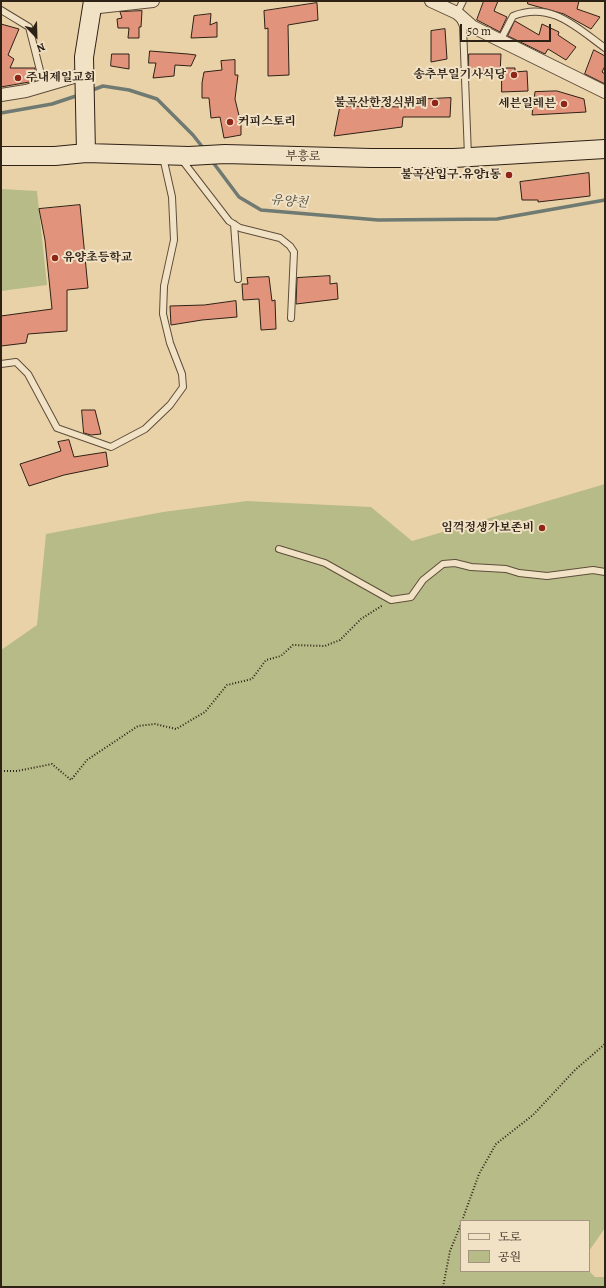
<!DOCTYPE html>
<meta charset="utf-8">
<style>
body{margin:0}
#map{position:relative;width:606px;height:1288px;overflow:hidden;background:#ead2a8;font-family:Alegreya,"Noto Serif KR",serif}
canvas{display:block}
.frame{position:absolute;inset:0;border:2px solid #2e2116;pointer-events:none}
.legend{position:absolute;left:460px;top:1220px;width:130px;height:52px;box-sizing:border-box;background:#f1e2c6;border:1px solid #a39580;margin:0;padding:5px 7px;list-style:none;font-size:12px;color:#2e2116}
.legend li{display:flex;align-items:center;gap:8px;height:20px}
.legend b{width:20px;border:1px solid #a39580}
.north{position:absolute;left:16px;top:16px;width:40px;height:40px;-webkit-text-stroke:3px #f1e2c6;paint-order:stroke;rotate:157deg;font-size:11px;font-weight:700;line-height:16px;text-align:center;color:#2e2116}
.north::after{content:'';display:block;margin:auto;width:14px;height:18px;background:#2e2116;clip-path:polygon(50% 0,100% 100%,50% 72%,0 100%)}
.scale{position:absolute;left:460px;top:24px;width:91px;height:18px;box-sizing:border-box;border:2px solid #2e2116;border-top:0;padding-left:5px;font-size:12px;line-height:14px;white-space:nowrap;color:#2e2116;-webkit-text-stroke:3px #f1e2c6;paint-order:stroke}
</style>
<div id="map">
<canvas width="606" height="1288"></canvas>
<div class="frame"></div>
<ul class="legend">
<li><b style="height:5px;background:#f1e2c6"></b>도로</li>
<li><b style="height:11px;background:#b7bb87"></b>공원</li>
</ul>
<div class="north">N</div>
<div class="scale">50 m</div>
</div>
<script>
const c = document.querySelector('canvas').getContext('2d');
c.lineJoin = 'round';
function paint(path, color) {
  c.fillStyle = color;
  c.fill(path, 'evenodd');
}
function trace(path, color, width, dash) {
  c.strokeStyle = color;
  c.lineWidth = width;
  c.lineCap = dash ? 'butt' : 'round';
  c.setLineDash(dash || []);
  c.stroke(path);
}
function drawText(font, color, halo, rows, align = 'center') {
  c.font = font + ' Alegreya,"Noto Serif KR",serif';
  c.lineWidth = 4;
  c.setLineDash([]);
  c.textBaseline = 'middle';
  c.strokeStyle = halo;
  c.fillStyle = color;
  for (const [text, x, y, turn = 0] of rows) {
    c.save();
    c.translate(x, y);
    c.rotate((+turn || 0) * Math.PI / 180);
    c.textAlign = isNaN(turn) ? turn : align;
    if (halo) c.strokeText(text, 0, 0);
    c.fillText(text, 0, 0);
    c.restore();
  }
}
const green = new Path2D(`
 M1,189l36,2 10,94 -46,6z
 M605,484v744l-16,23v-30h-128v50h128l6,6h10v10h-604v-637l36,-25 9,-91 117,-22 84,-11 124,6 41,34z`);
const stream = new Path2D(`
 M90,91l13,-5 26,4 28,9 36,36 11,14
 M1,113l51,-9 27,-9
 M212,161l27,36 22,13 117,10 119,-1 108,-19`);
const building = new Path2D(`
 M484,1h14l-4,10 13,6 -7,15 -23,-12z
 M528,1h51l-2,8 23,8 -9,12 -27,-15 -36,-10z
 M317,3l1,17 -30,5 1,50 -21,1v-48l-3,1 -1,-18z
 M142,11l-1,16h-2v11h-11l1,-10h-11l-1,-9 5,-1 -2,-6z
 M211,14l-1,11 7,-3v15l-26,1 3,-22z
 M515,21l24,14 3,-11 17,8 -1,3 18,12 -10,13 -18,-11 -3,5 -37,-18z
 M1,24l18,5 -11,26 6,4 -4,9h25v13l-34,6z
 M445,29l2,30 -16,3v-31z
 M594,50l11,6v10l-3,6 3,2v10l-20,-10z
 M150,51l38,3 8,1 -5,11 -16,-1 -1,11 -21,2 3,-15h-7z
 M112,54h17v15l-18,-3z
 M469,54h32l-1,20 -31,-1z
 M235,60v15h3l-3,24 6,25v11l-17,3 -4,-21 -9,1 -2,-20h-7v-15l2,-11 18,-2 -1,-9z
 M502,68h13v4l12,-1 1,20 -26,1z
 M557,91l27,8 2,13 -54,3 3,-23z
 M451,98l-1,19h-47l-1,10 -68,9 6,-30 68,1 1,-7z
 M589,173l1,23 -52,6v-2h-16l-2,-18z
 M80,205l8,83 -21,2v41l-39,3 -2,9 -25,3v-30l51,-7 -7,-69 -6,-31z
 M330,276v8l7,-1 1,16 -42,5 1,-26z
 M269,277l3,24 3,-1 1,29 -15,1 -2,-31 -16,1 -1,-16h6l-1,-6z
 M236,301l1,16 -35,3 -31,5 -1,-19 34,-1z
 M82,410h13l6,24 -10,1 -7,-2z
 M69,440l5,17 32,-5 2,14 -44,9 -35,11 -9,-22 41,-13 -3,-9z`);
const path = new Path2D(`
 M1,771h16l35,-7 19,16 16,-20 51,-34 17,-2 21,5 29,-17 22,-27 25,-6 14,-19 15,-4 12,-11 32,1 15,-6 21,-21 22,-14
 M462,1221l17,-47 17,-30 37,-29 42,-45 30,-26
 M443,1287l7,-36 11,-27`);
const lane = new Path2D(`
 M463,1l-6,12 6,13 5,130
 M1,10l28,17 15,59
 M501,39l12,-23c38,-15 63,11 92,32
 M182,160l47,61 11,7 40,10 10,8 4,6 -3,66
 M234,224l4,55
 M1,364l15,-2 12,12 29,54 54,19 34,-18 25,-24 13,-18 -1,-13 -12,-31 -7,-29 1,-28 10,-46 -2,-43 -9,-40
 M279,549l46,14 66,37 20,-3 12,-17 20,-16 12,-1 16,4 35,2 13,4 28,3 46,-6 12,2`);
const street = new Path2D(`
 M431,1l26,12 16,14 132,65
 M90,8l63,-7
 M1,95l25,-4 58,-17`);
const secondary = new Path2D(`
 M86,153l-2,-96 9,-56
 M1,156h54l31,-3 103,3 36,-2 146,4h83l151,-9`);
const markers = [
 [514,75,4,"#8f2418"],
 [18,78,4,"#8f2418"],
 [435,103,4,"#8f2418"],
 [564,104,4,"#8f2418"],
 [230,122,4,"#8f2418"],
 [509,175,4,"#8f2418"],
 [55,258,4,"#8f2418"],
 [542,528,4,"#8f2418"]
];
const poiNames = [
 ["송추부일기사식당",506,75],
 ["주내제일교회",26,78,"left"],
 ["불곡산한정식뷔페",427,103],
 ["세븐일레븐",556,104],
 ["커피스토리",238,122,"left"],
 ["불곡산입구.유양1동",501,175],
 ["유양초등학교",63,258,"left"],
 ["임꺽정생가보존비",534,528]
];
const streetNames = [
 ["부흥로",303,157,1]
];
const waterNames = [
 ["유양천",289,202,5]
];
paint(green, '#b7bb87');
trace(stream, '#6f7a72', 3.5);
paint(building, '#e1937b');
trace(building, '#2e2116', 1);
trace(lane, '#5d4d3a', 8);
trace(street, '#5d4d3a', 14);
trace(secondary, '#2e2116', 20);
trace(path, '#2e2116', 2, [1, 2]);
trace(lane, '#f1e2c6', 6);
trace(street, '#f1e2c6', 12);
trace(secondary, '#f1e2c6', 18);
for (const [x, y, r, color] of markers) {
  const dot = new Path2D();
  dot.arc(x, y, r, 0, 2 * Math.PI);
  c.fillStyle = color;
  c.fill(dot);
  trace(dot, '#f1e2c6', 1.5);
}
drawText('bold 12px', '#2e2116', '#f1e2c6', poiNames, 'right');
drawText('12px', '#2e2116', '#f1e2c6', streetNames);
drawText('italic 13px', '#4e4e44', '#f1e2c6', waterNames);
</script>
